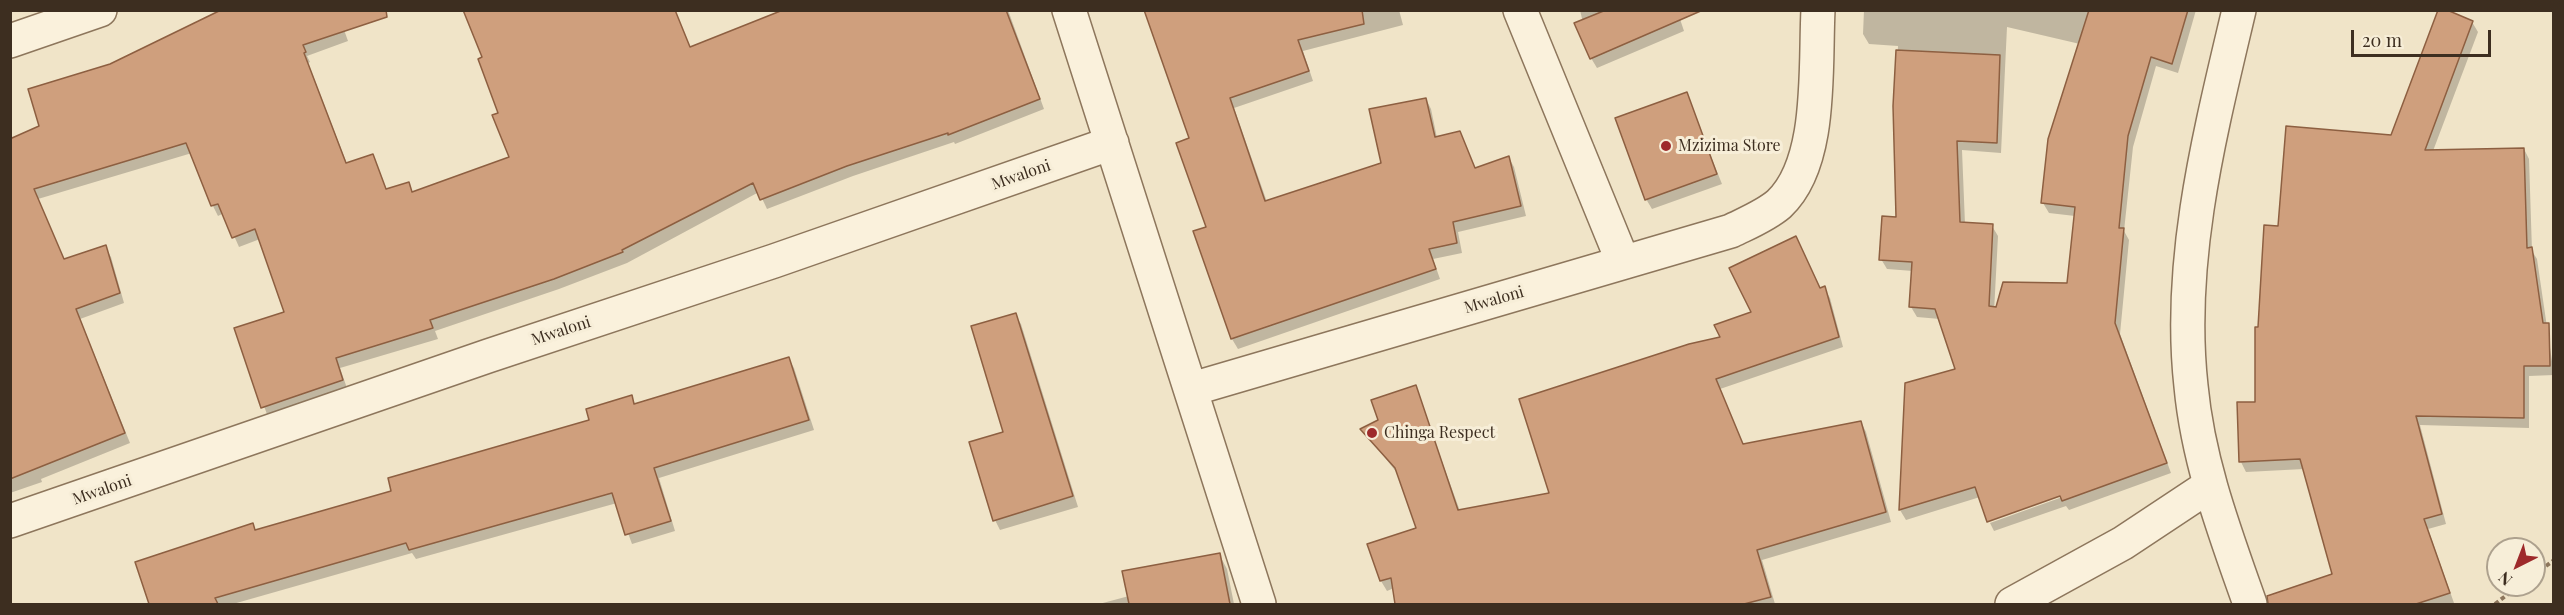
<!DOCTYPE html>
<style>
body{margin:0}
#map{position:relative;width:2564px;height:615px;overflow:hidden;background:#f0e4c8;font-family:"Playfair Display",serif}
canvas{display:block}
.frame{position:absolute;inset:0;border:12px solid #3d2e20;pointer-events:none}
.north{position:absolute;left:2486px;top:537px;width:60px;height:60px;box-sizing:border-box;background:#f7eed8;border:2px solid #ada18e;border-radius:50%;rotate:222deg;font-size:16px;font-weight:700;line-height:24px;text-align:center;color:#3d2e20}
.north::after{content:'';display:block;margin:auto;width:21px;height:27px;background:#9e2a2b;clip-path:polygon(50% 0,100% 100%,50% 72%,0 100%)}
.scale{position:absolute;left:2351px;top:30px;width:140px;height:27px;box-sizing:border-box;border:3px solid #3d2e20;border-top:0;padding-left:8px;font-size:18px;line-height:21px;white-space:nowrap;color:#3d2e20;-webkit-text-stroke:4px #f7eed8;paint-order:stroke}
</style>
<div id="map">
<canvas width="2564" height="615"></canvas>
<div class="frame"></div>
<div class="north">N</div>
<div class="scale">20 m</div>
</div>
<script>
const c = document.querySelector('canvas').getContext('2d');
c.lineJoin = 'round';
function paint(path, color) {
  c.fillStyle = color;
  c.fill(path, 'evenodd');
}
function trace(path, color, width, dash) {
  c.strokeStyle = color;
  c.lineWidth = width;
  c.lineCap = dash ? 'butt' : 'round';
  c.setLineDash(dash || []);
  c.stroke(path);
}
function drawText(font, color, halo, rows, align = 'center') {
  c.font = font + ' "Playfair Display",serif';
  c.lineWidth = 6;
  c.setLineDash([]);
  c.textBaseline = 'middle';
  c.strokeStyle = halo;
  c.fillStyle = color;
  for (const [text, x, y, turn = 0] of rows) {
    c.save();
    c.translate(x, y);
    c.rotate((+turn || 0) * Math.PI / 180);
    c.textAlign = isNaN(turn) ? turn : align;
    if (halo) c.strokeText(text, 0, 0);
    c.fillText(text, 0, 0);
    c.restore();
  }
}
const shadow = new Path2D(`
 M337,10l11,31 -41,15 3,6 -2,1 39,101 25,-9 15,35 21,-6 5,9 98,-35 164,-148 16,39 96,-39h221l36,99 -89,35 -1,-2 -101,34 -86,33 -8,-17 -132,71 -68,26 -124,42 3,8 -98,29 8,23 -80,26 -32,-88 50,-16 -26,-74 -21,8 -15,-34 -6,3 -5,-10 -21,-53 -154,46 27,62 40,-14 6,10 13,46 -44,16 50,124 -89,36 1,3 -32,11v-353z
 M1146,10h253l4,15 -100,26 10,30 -79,27 33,94 116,-38 43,-65 5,10 6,29 22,-5 17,36 33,-11 5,9 12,49 -68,16 4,21 -29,6 7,20 -202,70 -6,-10 -41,-200z
 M1580,10h97l7,21 -87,37 -6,-10z
 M1864,10h332l-18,63 -22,-7 -23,81 -9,84 5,9 -9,94 51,139 -102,37 -3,-4 -72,25 -4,-8 78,-28 -88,2 -74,23 -6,-10 7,-126 50,-14 -17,-51 -23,-2 -6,-10 2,-36 -26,-2 -6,-10 16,-40 -2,-113 3,-60 -29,-2 -6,-10zM2007,27l73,17 -37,159 6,10 26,3 -7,68 -74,28 4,-76 -6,-10 -27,-2 -3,-74 39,3z
 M2472,22l6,10 -45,119 91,-2 5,10 3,92 5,8 17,116 -25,1v52l-109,-3 26,99 -18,5 26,74 -132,1 -8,-22 20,-7 -30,-106 -58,3 -5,-10 15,-59 4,-74 19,-101 113,-91z
 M1686,94l36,90 -70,25 -6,-10z
 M1796,238l25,51 3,-1 6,10 13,49 -123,42 24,57 117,-24 5,10 25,90 -129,38 13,44h-379l-2,-16 -7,3 -6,-10 -12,-36 48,-16 -19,-55 -36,-45 18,-9 35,-33 45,124 91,-16 202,-182z
 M1015,315l6,9 57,183 -78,23 -5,-10z
 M789,359l5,9 20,62 -155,48 16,53 -43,13 -15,-41 -201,56 -4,-6 -179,51h-83l-14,-41 116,-38 4,7 137,-40 198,-70 40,-25 5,8z
 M1219,554l8,15 7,35h-135l30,-8z`);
const building = new Path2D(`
 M221,10h165l1,7 -84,28 3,7 -2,1 42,110 27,-9 13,35 23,-7 3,10 97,-35 -17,-42 6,-2 -20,-54 4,-2 -19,-47h212l15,37 93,-37h223l34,89 -92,36v-2l-101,33 -87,34 -7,-17 -131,67 1,2 -69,27 -124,41 3,8 -97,30 7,22 -82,28 -27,-80 50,-16 -29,-83 -23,9 -14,-34 -7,2 -25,-63 -152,46 30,70 42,-14 14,48 -44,16 49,124 -115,46v-344l2,3 27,-12 -11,-37 82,-25z
 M1144,10h218l2,14 -66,16 11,31 -79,27 35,103 116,-38 -12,-54 57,-11 9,39 25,-6 15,37 34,-12 12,50 -68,16 4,21 -28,6 7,20 -205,70 -38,-108 13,-4 -30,-84 13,-5z
 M1606,10h97l-113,49 -16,-36z
 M2089,10h99l-16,54 -21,-7 -23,79 -9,92h5l-9,95 52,140 -105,38 -2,-5 -73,26 -12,-35 -76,23 6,-127 50,-14 -20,-60 -26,-2 3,-45 -33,-2 3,-44 14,1 -3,-111 3,-56 104,5 -3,88 -40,-2 3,81 33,2 -4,82 7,1 7,-25 64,1 8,-76 -34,-4 7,-64z
 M2438,10h9l26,11 -48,129 99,-2 3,100 5,-1 11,76h6l1,43h-26v52l-108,-2 26,98 -18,5 26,74 -34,11h-148l-1,-8 65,-22 -32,-115 -61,3 -2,-60h18v-75h3l6,-102 14,1 8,-100 105,9z
 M1687,92l30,82 -72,26 -30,-82z
 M1796,236l24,52 5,-2 14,51 -123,42 27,65 118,-23 25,91 -129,38 14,47 -27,7h-349l-4,-26 -11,3 -13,-37 49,-16 -21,-60 -35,-39 18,-9 -7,-20 45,-15 42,125 91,-17 -30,-94 170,-55 31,-7 -6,-12 37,-13 -22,-44z
 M1016,313l57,183 -80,25 -24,-79 34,-10 -32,-106z
 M789,357l20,63 -155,48 17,53 -46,14 -13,-42 -203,57 -3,-7 -191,55 3,6h-69l-14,-42 118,-39 2,7 136,-39 -3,-13 201,-58 -3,-11 46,-14 2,9z
 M1220,553l10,51h-101l-7,-33z`);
const path = new Path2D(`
 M2534,575l20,-15
 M2495,604l25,-19`);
const minor = new Path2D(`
 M1069,10l190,594
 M1520,10l103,252
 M2239,10c-29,123 -62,250 -48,376 7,76 34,147 59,218
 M10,41l90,-31
 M1192,389l539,-158c16,-8 34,-15 48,-27 44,-41 36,-137 39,-194
 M10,521l478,-165 286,-95 338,-118
 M2012,604l111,-61 86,-57`);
const markers = [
 [1666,146,6,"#9e2a2b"],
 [1372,433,6,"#9e2a2b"]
];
const poiNames = [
 ["Mzizima Store",1678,146],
 ["Chinga Respect",1384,433]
];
const streetNames = [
 ["Mwaloni",1021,175,-19],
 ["Mwaloni",1494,300,-16],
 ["Mwaloni",561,331,-18],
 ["Mwaloni",102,490,-19]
];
paint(shadow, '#0003');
paint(building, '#cf9f7d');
trace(building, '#8d5f41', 1.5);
trace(minor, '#8d765c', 36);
trace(path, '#8d765c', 4, [4.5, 3]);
trace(minor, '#faf1dc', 33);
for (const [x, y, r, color] of markers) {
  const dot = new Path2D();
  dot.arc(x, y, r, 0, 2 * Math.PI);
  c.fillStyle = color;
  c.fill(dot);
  trace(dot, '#f7eed8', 2);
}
drawText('16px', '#3d2e20', '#f7eed8', poiNames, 'left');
drawText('16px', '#3d2e20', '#f7eed8', streetNames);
</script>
